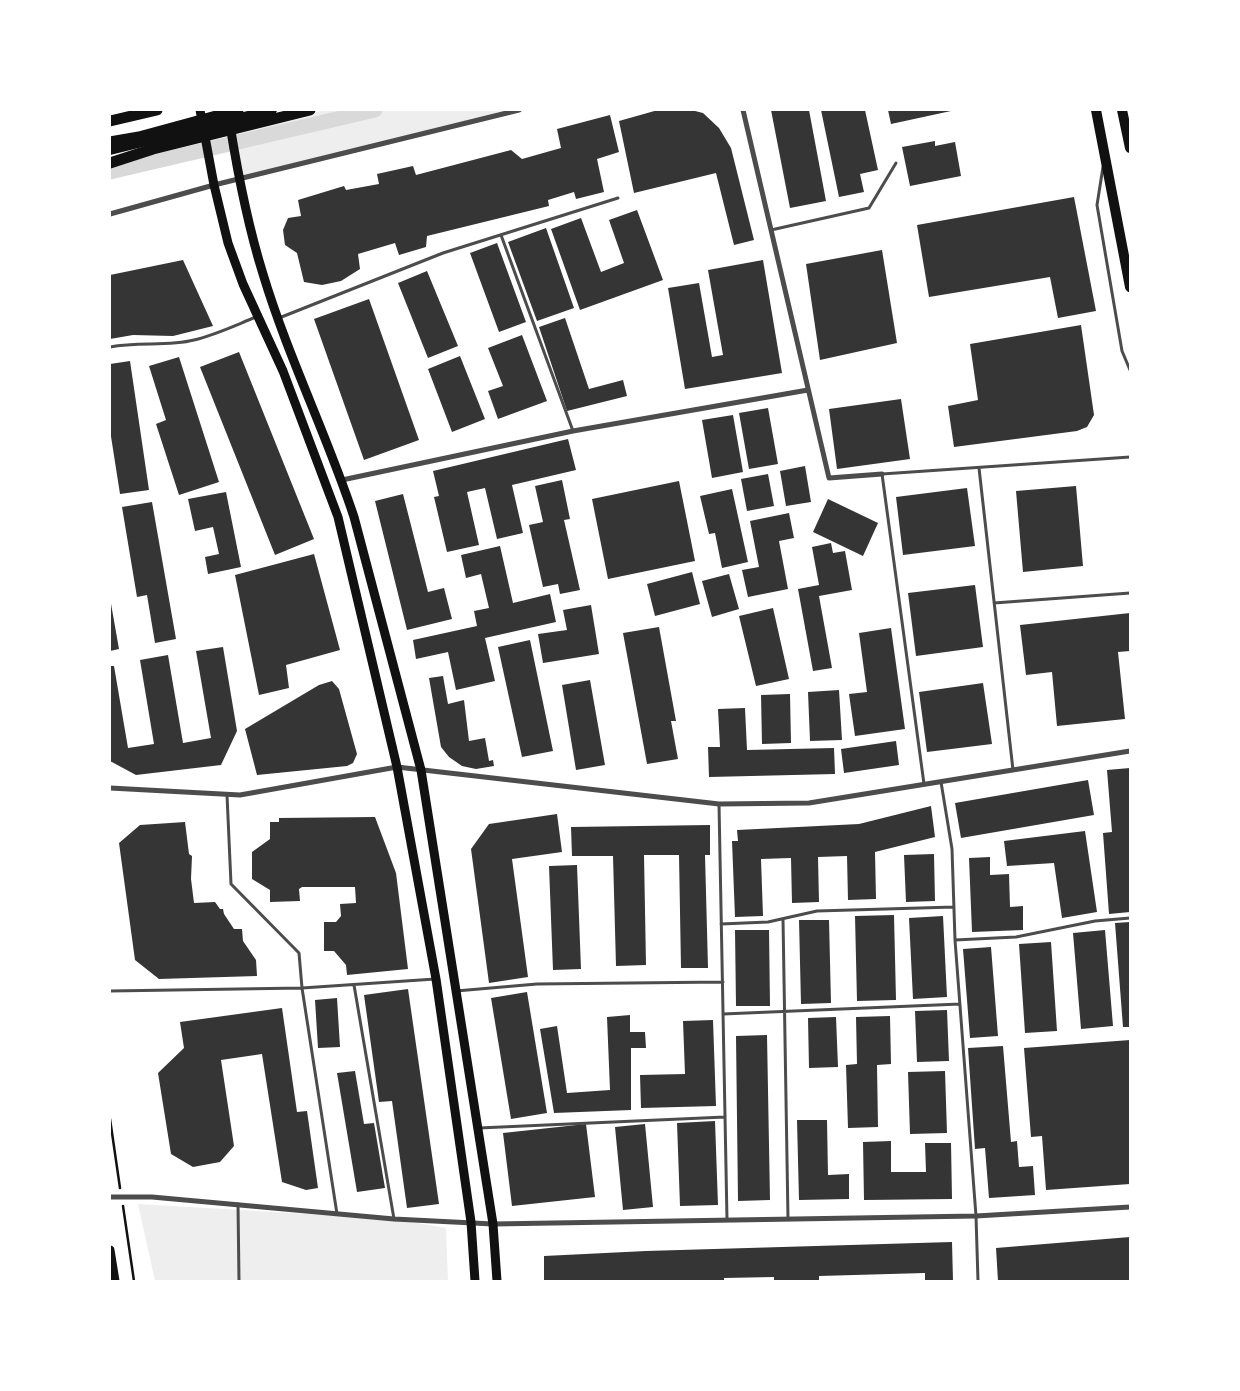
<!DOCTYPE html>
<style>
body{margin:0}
#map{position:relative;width:1240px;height:1391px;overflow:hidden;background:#fff;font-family:"Archivo Narrow",sans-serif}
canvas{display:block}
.frame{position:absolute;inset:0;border:111px solid #fff;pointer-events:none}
</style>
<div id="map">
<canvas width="1240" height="1391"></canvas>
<div class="frame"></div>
</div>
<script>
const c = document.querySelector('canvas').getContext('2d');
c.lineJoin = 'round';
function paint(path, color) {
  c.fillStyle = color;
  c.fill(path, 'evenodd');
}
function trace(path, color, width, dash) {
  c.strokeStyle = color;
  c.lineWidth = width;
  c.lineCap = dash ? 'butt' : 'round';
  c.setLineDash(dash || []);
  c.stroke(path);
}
const green = new Path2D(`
 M326,110h197l-283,69 -6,-50z
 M138,1204l256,15 52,9 2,53h-293z`);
const canal = new Path2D(`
 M110,172l265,-62`);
const building = new Path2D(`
 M658,110h33l12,3 16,15 12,20 23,92 -20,5 -18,-72 -82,20 -15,-72z
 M771,110h38l17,91 -36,7z
 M821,110h44l13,60 -18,4 4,18 -25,5z
 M888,110h63v1l-60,13z
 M610,115l9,37 -22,7 7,33 -28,7 -2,-7 -26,8 1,6 -122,30 -1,11 -27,8 -4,-12 -37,11 2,15 -19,12 -19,4 -18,-3 -7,-29 -12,-8 -2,-15 5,-12 13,-2 -3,-16 46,-14 2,4 33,-6 -2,-10 36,-8 3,9 95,-25 11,9 39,-11 -4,-19z
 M935,141v5l20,-4 6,34 -51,10 -8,-39z
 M1074,197l22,114 -38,7 -8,-41 -121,20 -12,-72z
 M637,210l26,70 -83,30 -29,-81 30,-11 20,54 23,-9 -15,-43z
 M546,228l28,80 -37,13 -29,-79z
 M497,243l29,79 -27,10 -29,-79z
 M882,250l15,93 -77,17 -14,-96z
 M183,260l30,66 -40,10 -40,-1 -23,4v-64z
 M763,260l19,113 -97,16 -17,-101 31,-5 13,74 11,-2 -15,-85z
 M427,271l31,75 -30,12 -30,-75z
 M369,299l50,141 -55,20 -50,-141z
 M565,318l24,71 34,-9 4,16 -60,15 -28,-84z
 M1081,325l13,90 -7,12 -10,4 -123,16 -6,-41 30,-6 -8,-56z
 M522,335l25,66 -49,18 -10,-28 15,-5 -15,-38z
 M239,352l75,187 -39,16 -75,-188z
 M460,356l25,63 -33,13 -24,-63z
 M179,357l40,125 -40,13 -23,-71 10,-4 -17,-54z
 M130,361l19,129 -29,4 -10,-64v-66z
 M901,399l9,60 -73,10 -8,-60z
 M768,408l10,56 -29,5 -10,-56z
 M733,415l10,57 -31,6 -10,-58z
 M568,439l8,31 -64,15 11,48 -26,6 -12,-51 -18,4 12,53 -32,7 -13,-55 5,-1 -6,-25z
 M805,466l6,36 -25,4 -6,-35z
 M768,474l6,32 -27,5 -6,-32z
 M562,480l8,39 -6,1 16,70 -20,4 -2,-10 -15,3 -14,-62 14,-3 -8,-36z
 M679,481l16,80 -87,18 -16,-80z
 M1076,486l7,80 -60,6 -7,-81z
 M967,488l8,58 -72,9 -7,-58z
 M732,489l16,73 -26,6 -7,-35 -6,1 -9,-38z
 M226,492l15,75 -33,7 -3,-17 14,-3 -6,-27 -18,4 -7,-32z
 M403,494l25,98 16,-4 8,31 -45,11 -32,-129z
 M828,499l50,24 -15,33 -50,-24z
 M152,502l24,137 -21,4 -8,-48 -10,2 -15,-90z
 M789,513l5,25 -15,3 9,48 -40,8 -6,-27 17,-3 -9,-46z
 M831,543l2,10 12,-2 7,39 -33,6 13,72 -19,3 -15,-82 21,-4 -7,-38z
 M500,546l13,57 37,-9 6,28 -71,16 10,43 -39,9 -8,-38 -32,7 -3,-19 64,-14 -3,-15 15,-3 -8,-34 -15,4 -5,-23z
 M314,554l26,96 -54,15 3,23 -30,7 -24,-120z
 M692,572l8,32 -45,12 -8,-32z
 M729,574l10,35 -27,8 -10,-36z
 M975,585l8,62 -67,9 -8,-63z
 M110,598l9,51 -9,2z
 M591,605l8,49 -56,9 -5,-29 29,-4 -4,-20z
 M773,608l16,71 -33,7 -17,-70z
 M1130,613v38l-12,1 7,67 -68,7 -5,-54 -26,3 -6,-50z
 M659,627l17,94h-5l7,38 -31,5 -24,-131z
 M891,628l14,101 -50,7 -6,-42 18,-2 -8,-59z
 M530,640l23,111 -31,6 -24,-110z
 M223,647l14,84 -16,34 -85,10 -26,-14v-95h4l14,82 26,-4 -14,-84 28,-5 15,88 28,-5 -15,-87z
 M443,676l5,28 16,-4 5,41 16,-3 4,23 4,-1 1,6 -18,3 -14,-3 -13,-9 -8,-10 -12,-69z
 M590,680l15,85 -29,5 -14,-85z
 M332,681l7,8 18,65 -4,9 -6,3 -90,9 -12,-46 74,-44z
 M983,683l9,61 -65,8 -8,-60z
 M839,690l3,50 -32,1 -2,-49z
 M790,694l1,49 -29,1 -1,-49z
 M745,708l2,42 87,-2 1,26 -126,3 -1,-30h12l-2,-38z
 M896,741l3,24 -55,8 -3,-24z
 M1130,768v144l-21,2 -6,-81 9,-1 -5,-62z
 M1088,780l6,35 -133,23 -6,-35z
 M931,806l4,31 -60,15 1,47 -28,1 -1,-44 -29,1 1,45 -27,1 -1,-45 -30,1 2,57 -28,1 -3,-76h6l-1,-11 122,-6z
 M557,814l5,38 -50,7 16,118 -39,6 -18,-134 18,-25z
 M375,817l21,56 12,96 -61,6 -1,-10 -12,-14h-10v-29h12l5,-6 -1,-12 16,-1 -1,-16h-53l-3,2 1,12 -30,1v-12l-18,-11v-27l18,-13v-17h9v-4z
 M185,822l4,32 3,2 -1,23 3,24 21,-1 5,7h3l1,5 10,15h8l1,12 13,19 1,16 -98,3 -24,-19 -16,-117 21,-18z
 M710,825v30h-5l3,113h-27l-2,-113h-35l2,110 -30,1 -3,-110h-41l-1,-29z
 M1085,831l12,81 -35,6 -8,-55 -47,3 -3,-25z
 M934,854l1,47 -29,1 -2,-47z
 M990,857v18l19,-1 1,33 13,-1v24l-51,2 -3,-74z
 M577,865l4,104 -28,1 -4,-104z
 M894,915l2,85 -39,1 -2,-85z
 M943,916l4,81 -34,2 -4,-81z
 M799,920h30l2,83 -30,1z
 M1130,922v105h-7l-8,-104z
 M735,930h34l1,76h-34z
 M1105,930l8,96 -32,3 -8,-96z
 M1051,942l6,89 -32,2 -6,-89z
 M991,947l7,89 -28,2 -7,-89z
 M408,989l31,215 -32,4 -15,-107 -13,1 -15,-107z
 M527,992l20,121 -36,6 -20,-121z
 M337,998l3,49 -22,1 -3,-48z
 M282,1008l15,104 10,-1 11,77 -12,2 -24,-8 -20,-128 -41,6 13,86 -14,16 -27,5 -22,-13 -13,-81 26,-25 -4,-26z
 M947,1010l2,51 -32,1 -2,-51z
 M630,1015v17h15l1,16h-15v62l-77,3 -14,-84 17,-3 10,67 43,-3 -3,-73z
 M890,1016l1,48 -14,1 1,62 -30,1 -2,-63 11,-1 -1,-47z
 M836,1017l2,50 -29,1 -1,-50z
 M713,1020l3,86 -75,2 -1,-33 45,-1 -2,-53z
 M767,1035l3,165 -32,1 -2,-165z
 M1130,1040v144l-84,6 -4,-54 -11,1 -7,-89z
 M1003,1046l8,96 6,-1 2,26 14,-1 2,29 -46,3 -4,-50 -10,1 -7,-101z
 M355,1071l9,53 10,-1 11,65 -28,4 -20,-119z
 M945,1071l2,62 -37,1 -2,-62z
 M797,1120h30l1,55 21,-1v25l-50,1z
 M715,1121l3,84 -38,1 -3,-83z
 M586,1124l9,73 -83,9 -9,-73z
 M645,1124l8,83 -30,3 -8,-83z
 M891,1141v31h35l-1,-29h26l1,56 -88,1 -1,-58z
 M1130,1237v44h-132l-2,-33z
 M952,1242l1,39h-28v-8l-106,3v5h-45v-4l-50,1v3h-45v-1l-135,1v-25l102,-5z`);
const path = new Path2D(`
 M110,1119l10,69
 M123,1206l11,75`);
const service = new Path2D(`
 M1103,167l-6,38 25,146 8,19
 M771,230l98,-22 27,-45
 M501,235l72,196
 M279,318l164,-65 175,-55
 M110,347c28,-6 57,0 84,-7 21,-5 42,-15 62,-23
 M979,468l34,302
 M994,603l136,-10
 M941,782l11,67 3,91 21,276 2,65
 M924,784l-42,-310 248,-17
 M227,795l4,89 68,69 3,35 35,226
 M719,804l8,416
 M783,919l5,300
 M721,924l47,-2 49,-11 137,-4
 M955,940l61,-3 79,-16 35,-3
 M354,985l40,234
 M110,991l192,-3 133,-9
 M456,991l81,-7 186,-2
 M723,1014l237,-10
 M479,1128l246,-11
 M238,1204l1,77`);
const minor = new Path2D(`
 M743,110l86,368 53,-4
 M110,214l104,-29 305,-75
 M342,480l231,-49 235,-41
 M110,788l130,7 157,-28 322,37 90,-1 321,-52
 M110,1197h42l242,22 99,5 483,-8 154,-9`);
const secondary = new Path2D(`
 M200,110l14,75 14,58 15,41 40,87 55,146 59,250 39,212 35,243 4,59
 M230,125c8,50 18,101 33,149 25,83 64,161 91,243l67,253 72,454 4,57
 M110,1250l5,31`);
const primary = new Path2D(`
 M1096,110l34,177
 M1122,110l8,38
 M110,150l162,-40`);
const trunk = new Path2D(`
 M110,121l47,-11
 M110,142l29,-5 99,-27
 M110,163l43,-14 157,-39`);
paint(green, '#eee');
trace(canal, '#d9d9d9', 15);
paint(building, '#353535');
trace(path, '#111', 2.5);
trace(service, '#4c4c4c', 3);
trace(minor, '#4c4c4c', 5);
trace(secondary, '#111', 9);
trace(primary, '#111', 10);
trace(trunk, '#111', 11);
</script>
